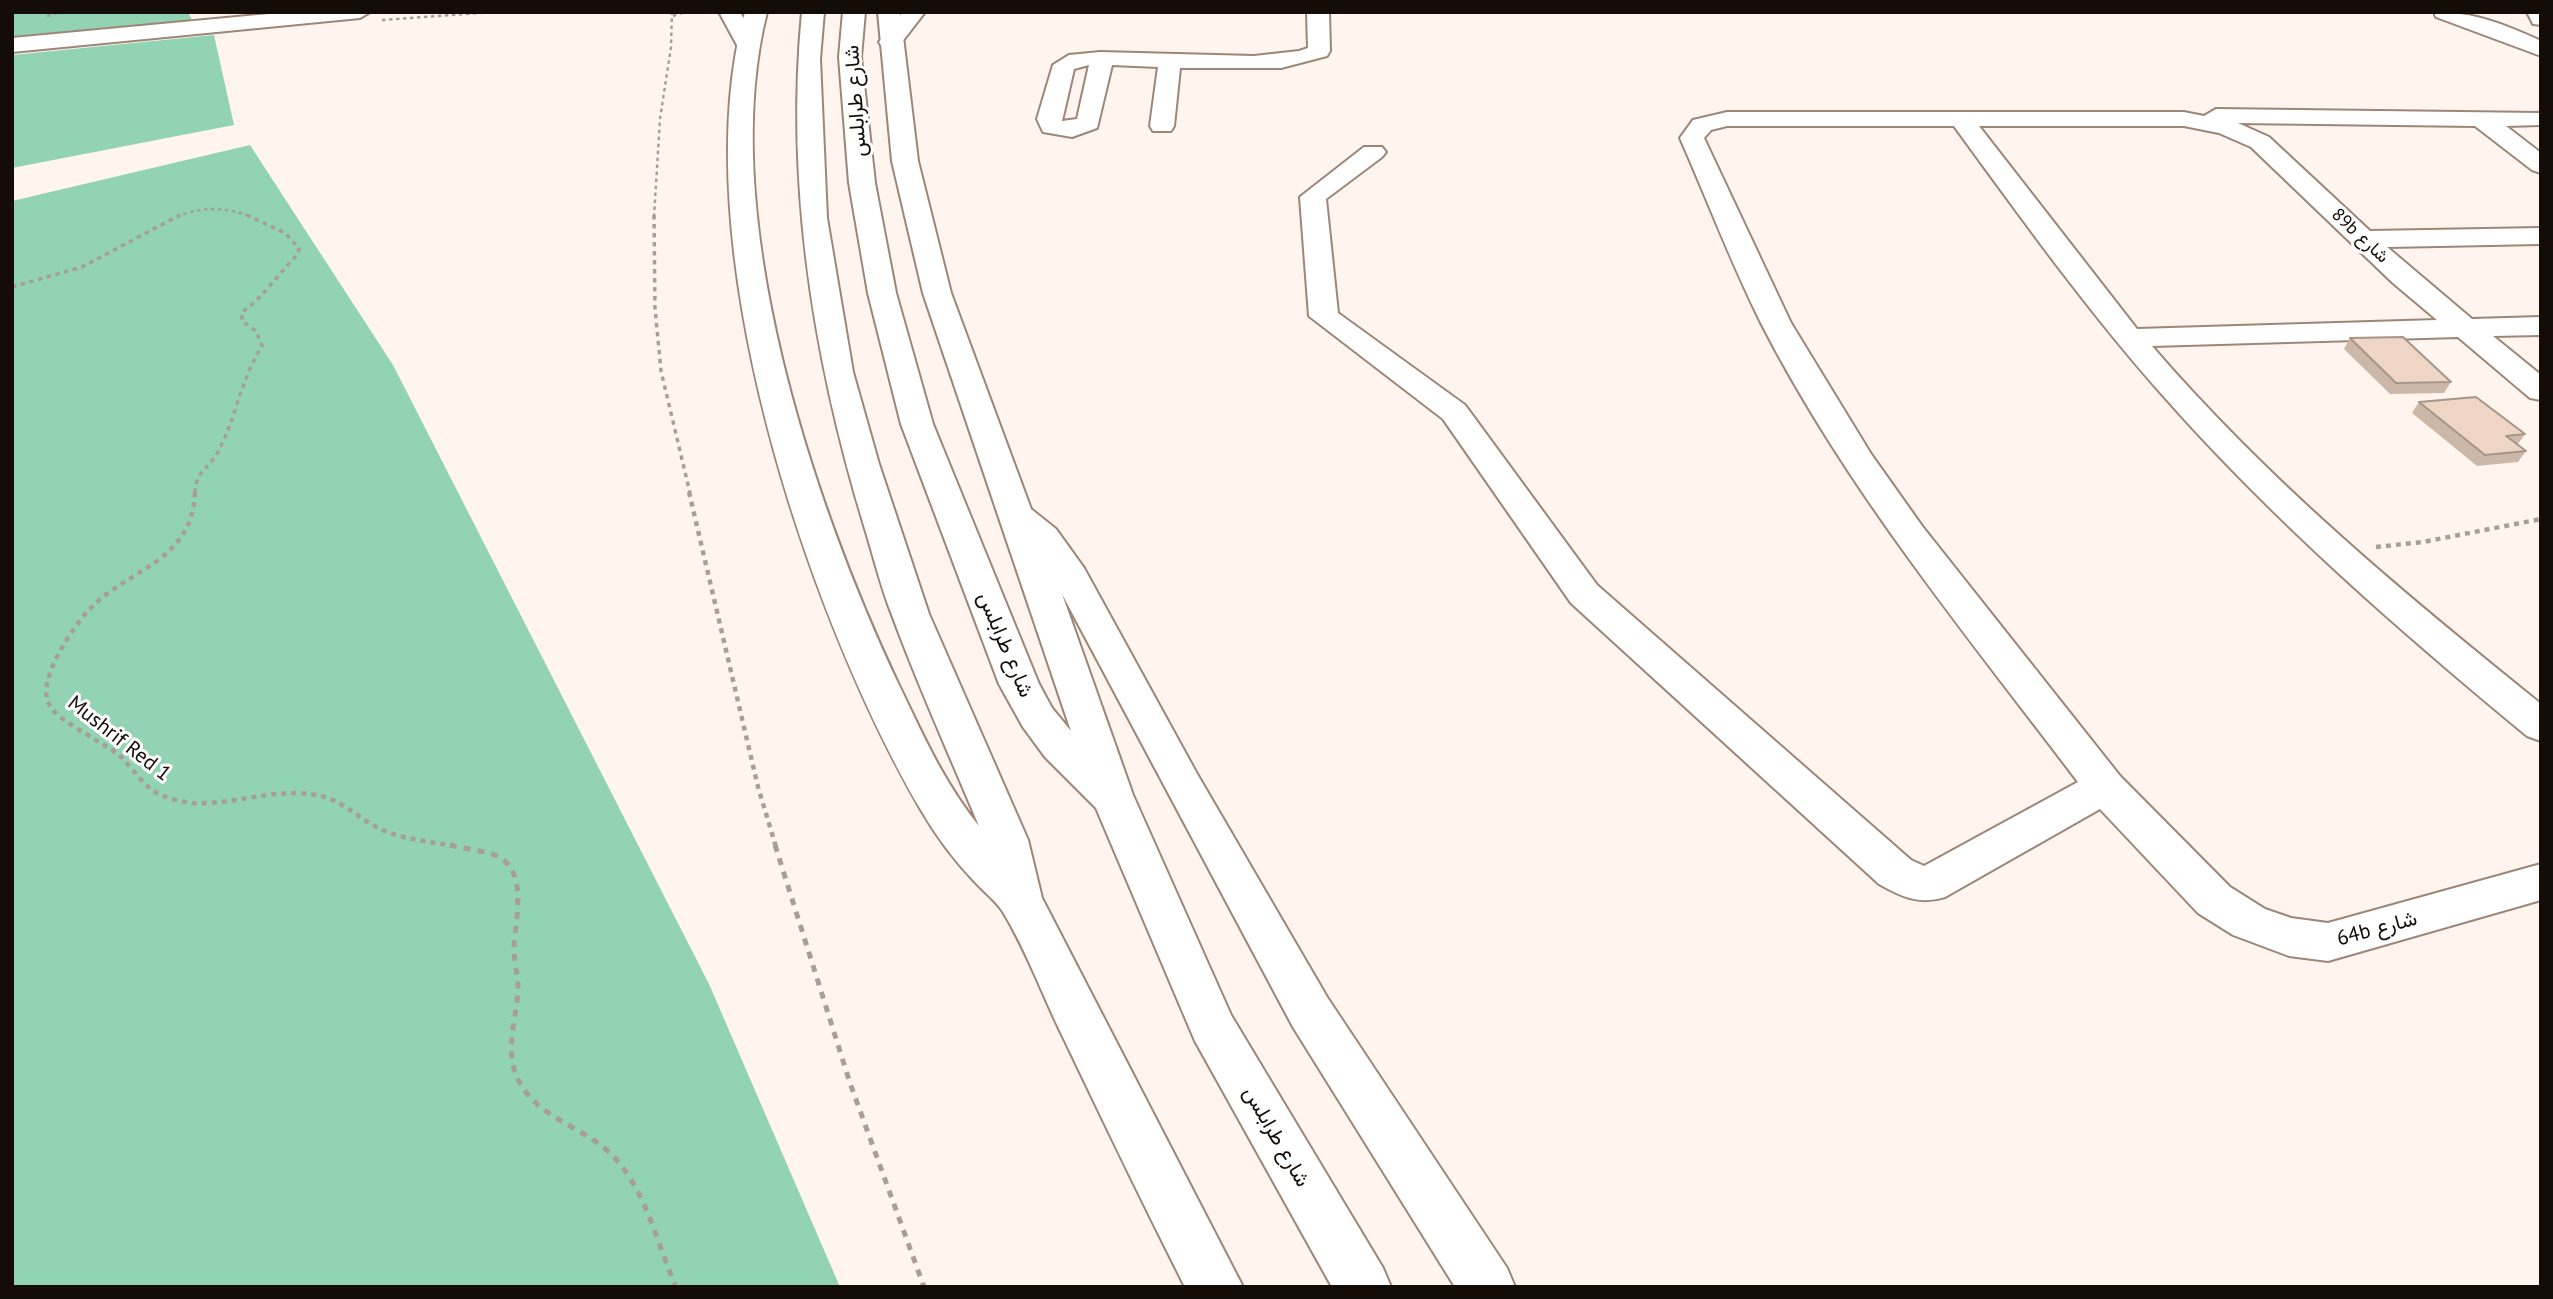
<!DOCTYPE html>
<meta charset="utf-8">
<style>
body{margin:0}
#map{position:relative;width:2553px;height:1299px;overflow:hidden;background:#fff5ee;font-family:"PT Sans",sans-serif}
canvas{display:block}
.frame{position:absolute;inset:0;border:14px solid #140c06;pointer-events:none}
</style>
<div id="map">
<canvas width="2553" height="1299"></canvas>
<div class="frame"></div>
</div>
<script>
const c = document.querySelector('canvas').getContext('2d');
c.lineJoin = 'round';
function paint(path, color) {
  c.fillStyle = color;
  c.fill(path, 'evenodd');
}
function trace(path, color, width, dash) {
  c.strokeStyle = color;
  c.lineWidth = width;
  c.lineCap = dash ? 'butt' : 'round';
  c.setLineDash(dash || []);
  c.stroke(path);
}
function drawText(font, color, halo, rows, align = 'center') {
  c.font = font + ' "PT Sans",Vazirmatn,sans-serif';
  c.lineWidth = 6;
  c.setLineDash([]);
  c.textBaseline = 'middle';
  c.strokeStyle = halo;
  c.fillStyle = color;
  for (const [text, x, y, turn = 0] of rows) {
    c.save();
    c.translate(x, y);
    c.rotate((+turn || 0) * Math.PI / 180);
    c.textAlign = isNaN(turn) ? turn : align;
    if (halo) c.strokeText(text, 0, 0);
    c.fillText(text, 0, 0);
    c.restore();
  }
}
const forest = new Path2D(`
 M12,12h176l4,8 -180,21z
 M214,35l20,90 -222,43v-113z
 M250,145l143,220 316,619 131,303h-828v-1086z`);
const pathFar3 = new Path2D(`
 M47,16l13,-4
 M673,16l12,-4
 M382,20l111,-8
 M177,217c24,-11 50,-10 74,0
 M654,217l6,-98 11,-72 1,-35`);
const pathFar2 = new Path2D(`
 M654,215l1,93 6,63 29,122
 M12,287l70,-20 98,-52
 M195,493c1,-23 14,-24 23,-41 18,-34 23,-73 44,-106l-6,-15 -14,-10v-9c22,-15 37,-39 56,-58l1,-6 -14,-15 -38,-18`);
const pathFar1 = new Path2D(`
 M195,492c-3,72 -67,75 -108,120 -15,17 -49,67 -39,90 8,20 55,39 72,54 11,10 20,25 33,35 8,6 30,11 40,12 39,2 78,-14 117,-9 34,4 46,25 75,37 21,9 50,11 73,16
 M689,492l69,295 18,60
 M2376,547l47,-5 118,-23`);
const path = new Path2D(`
 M450,845c14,4 34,5 47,11 33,16 17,67 17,94 0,13 4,25 4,38 -1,28 -12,57 -3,84 16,46 69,53 99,85 33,36 43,87 62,130
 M775,845l75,238 74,204`);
const minor = new Path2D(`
 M290,12h80l-10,6 -348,34v-14z
 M719,12h21l17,30 -3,5h-16z
 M903,12h22l-27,35h-16l-3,-5z
 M1307,12h22l1,39 -3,5 -46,12h-101l-6,58 -3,5h-18l-3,-5 8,-59 -46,-2 -15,63 -25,9 -29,-5 -6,-13 16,-54 16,-10 31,-3 154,4 45,-5 9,-3zM1089,65l-12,54 -15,2 12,-52z
 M2434,12c40,0 70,12 107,29v15l-105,-39z
 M2527,12h14v13l-8,-1z
 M2216,109l325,4v12l-35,1 35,27v20l-9,-3 -57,-44 -237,-3 31,14 101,94 171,-3v16l-154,3 85,72 69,-2v18l-48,1 48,39v25l-11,-2 -72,-61 -306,9c115,134 252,248 389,358v37l-14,-5c-127,-105 -252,-214 -361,-337 -77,-86 -144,-180 -212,-273h-227l-16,4 -7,8 87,185 80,131 51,72 198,250 110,111 35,22 26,9 37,5 213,-59v36l-213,61 -39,-5 -56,-21 -35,-22 -98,-104 -155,88c-26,8 -43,0 -66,-13l-308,-281 -128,-184 -134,-103 -9,-119 64,-50h18l4,5 -4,5 -56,42 12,114 127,92 132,180 314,275 13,6 154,-84c-112,-148 -232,-293 -317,-459 -30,-60 -54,-124 -81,-185l13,-18 34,-8h457l20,4zM1979,126h205l35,7 32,14 142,136 44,37 -300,9z`);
const highway = new Path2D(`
 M745,12h22c-51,200 45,489 131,671 24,50 46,100 81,143 -29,-70 -61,-140 -87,-211 -11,-27 -18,-57 -27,-86 -51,-167 -80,-342 -63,-517h22l-4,47 7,159 26,154 26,92 50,150 99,226 14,58 201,389h-58c-42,-83 -82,-166 -122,-250 -20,-40 -36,-86 -60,-125 -7,-11 -19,-20 -28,-30 -21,-22 -39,-46 -54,-72 -115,-198 -239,-572 -176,-798z
 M843,12h22l-4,45 14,126 21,110 37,131 106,260 13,24 19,23 -148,-438 -31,-132 -14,-149h22l18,149 33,132 80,216 25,20 28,39 112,204 131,225 180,271 8,19h-60l-162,-260 -231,-433 71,201 98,220 152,253 8,19h-59l-137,-246 -99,-233 -51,-51 -22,-30 -24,-43 -98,-260 -33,-131 -19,-110 -10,-126z`);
const wall = new Path2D(`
 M2350,338l101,44 -7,11 -54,1 -46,-45z
 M2419,402l106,32 -7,10 8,7 -8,11 -41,4 -65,-53z`);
const building = new Path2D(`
 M2403,337l48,45 -55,1 -46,-45z
 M2476,397l49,37 -19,2 20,15 -41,4 -66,-53z`);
const farStreetnames = [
 ["89b شارع",2360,236,43]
];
const streetNames = [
 ["شارع طرابلس",856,101,-94],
 ["شارع طرابلس",1005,645,67],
 ["Mushrif Red 1",119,739,38],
 ["64b شارع",2377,929,-15],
 ["شارع طرابلس",1276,1137,60]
];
paint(forest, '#92d3b3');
trace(minor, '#9d8676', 4);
trace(highway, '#9d8676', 4);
trace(pathFar3, '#a89e98', 2.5, [3.5, 3.5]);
trace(pathFar2, '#a89e98', 3.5, [4.5, 4.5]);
trace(pathFar1, '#a89e98', 4.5, [5, 5]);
trace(path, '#a89e98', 5, [7, 7]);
paint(minor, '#fff');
paint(highway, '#fff');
paint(wall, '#cdb7a9');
paint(building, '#eed5c4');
trace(building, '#a79589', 2);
drawText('18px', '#140c06', '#fff', farStreetnames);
drawText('21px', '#140c06', '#fff', streetNames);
</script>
